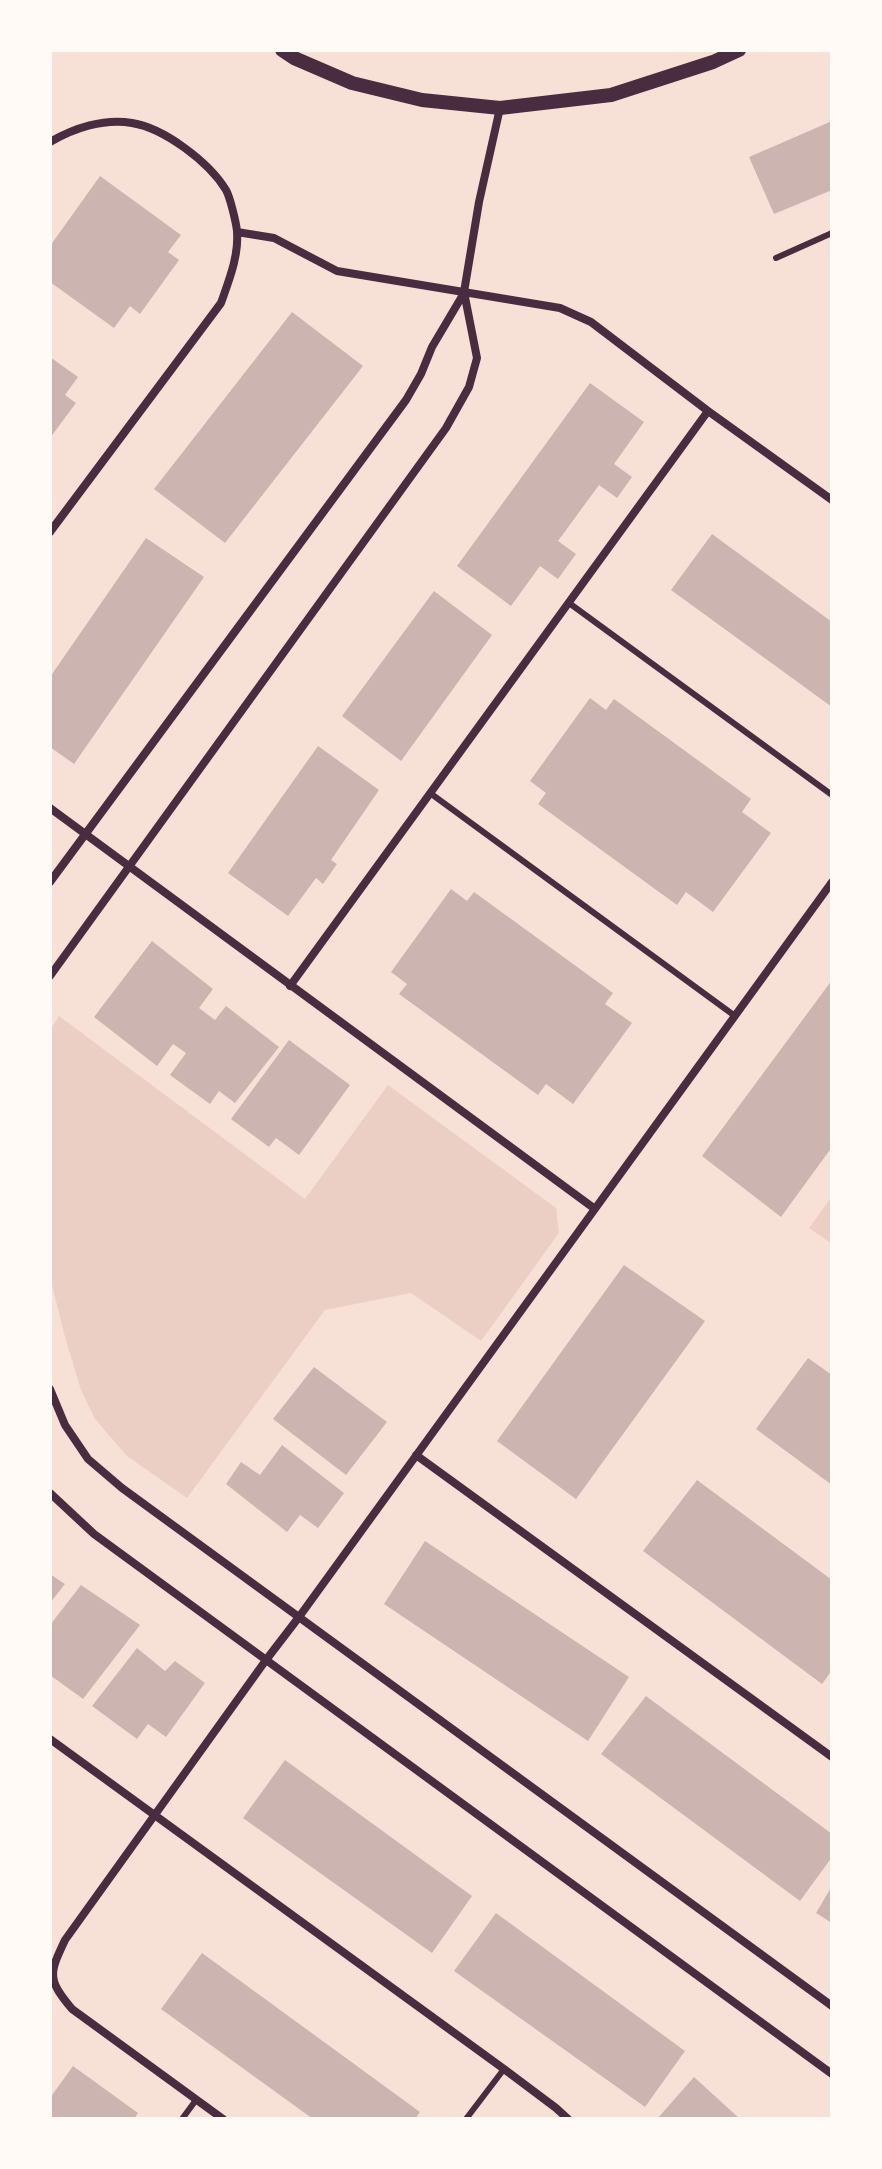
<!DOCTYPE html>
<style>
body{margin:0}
#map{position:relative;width:882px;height:2169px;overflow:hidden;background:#f7e1d7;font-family:Manrope,sans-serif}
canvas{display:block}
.frame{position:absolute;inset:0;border:52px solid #fffaf5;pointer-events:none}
</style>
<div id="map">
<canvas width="882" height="2169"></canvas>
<div class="frame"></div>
</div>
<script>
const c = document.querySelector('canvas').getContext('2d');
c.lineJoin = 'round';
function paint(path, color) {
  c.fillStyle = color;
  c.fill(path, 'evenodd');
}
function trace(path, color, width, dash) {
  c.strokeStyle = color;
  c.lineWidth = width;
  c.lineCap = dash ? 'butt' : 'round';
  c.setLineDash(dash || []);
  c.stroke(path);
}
const green = new Path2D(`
 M59,1016l246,183 83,-114 168,123 3,25 -78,108 -70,-48 -86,17 -138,188 -60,-42 -32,-37 -14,-29 -16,-53 -15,-60v-247z
 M832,1196v48l-23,-16z`);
const building = new Path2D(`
 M832,121v69l-58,24 -25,-57z
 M100,176l81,59 -13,17 11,8 -39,54 -10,-8 -16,22 -64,-46v-36z
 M292,312l71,54 -138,177 -71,-54z
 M50,357l28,20 -13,18 11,8 -26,35z
 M590,383l54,39 -30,42 18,13 -15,21 -18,-13 -41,56 18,13 -18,25 -18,-13 -29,40 -54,-40z
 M712,534l120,88v85l-161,-117z
 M146,538l58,39 -130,187 -24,-17v-70z
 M434,591l58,44 -91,126 -59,-45z
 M590,698l16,12 8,-11 137,100 -9,13 29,21 -58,79 -27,-20 -9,13 -139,-101 8,-11 -16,-12z
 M318,746l61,44 -48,70 6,4 -14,20 -7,-6 -28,38 -60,-43z
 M451,889l16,12 7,-9 139,101 -8,11 27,19 -59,81 -27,-20 -8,11 -139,-101 8,-10 -16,-12z
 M152,941l61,48 -14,19 16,12 11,-14 53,41 -44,56 -16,-12 -9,13 -40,-29 16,-22 -13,-9 -16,22 -63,-49z
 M832,980v167l-51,70 -79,-61z
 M289,1040l61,45 -51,70 -23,-17 -7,9 -38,-28z
 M624,1265l81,56 -129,178 -79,-58z
 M808,1358l24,17v110l-76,-56z
 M314,1367l73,55 -41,53 -73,-56z
 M282,1445l62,48 -26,35 -18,-13 -13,17 -61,-48 15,-22 19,13z
 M697,1480l135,100v90l-10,14 -179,-133z
 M425,1541l204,136 -41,64 -204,-137z
 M50,1574l15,10 -15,19z
 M81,1585l59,40 -57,74 -33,-24v-50z
 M137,1648l28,23 10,-10 30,22 -39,54 -18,-13 -11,15 -45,-33z
 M646,1696l186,138v23l-32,44 -199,-147z
 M285,1760l187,136 -40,57 -189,-135z
 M832,1886v37l-16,-10z
 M496,1913l189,138 -40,56 -191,-136z
 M202,1953l218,159 -5,7h-102l-152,-110z
 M73,2066l65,47 -4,6h-84v-21z
 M694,2077l46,42h-83z`);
const service = new Path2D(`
 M776,258l56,-25
 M569,603l263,192
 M430,793l305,223
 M182,2119l14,-19
 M466,2119l38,-50`);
const minor = new Path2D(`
 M50,142c24,-14 54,-24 82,-19 32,5 77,39 94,67 4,7 10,32 11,41 2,25 -8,49 -16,72l-171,229
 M237,232l37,6 63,33 223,37 31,14 117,89 124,89
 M50,808l545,401
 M50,882l356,-482 15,-26 11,-27 32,-54
 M50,976l396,-548 23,-41 8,-29 -13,-66 15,-90 21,-94
 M290,986l418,-575
 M50,1389l15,36 23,34 34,29 710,518
 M416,1455l416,302
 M50,1493l44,41 738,540
 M50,1739l454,330 52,39 12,11
 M223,2119l-151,-110c-25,-30 -23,-35 -7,-69l201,-280 33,-43 533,-735`);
const tertiary = new Path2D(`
 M282,50l12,8 58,25 70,17 78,8 111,-13 102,-33 26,-12`);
paint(green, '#ebcfc5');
paint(building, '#ccb4b1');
trace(service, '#4a2c40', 6);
trace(minor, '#4a2c40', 8);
trace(tertiary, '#4a2c40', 14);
</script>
